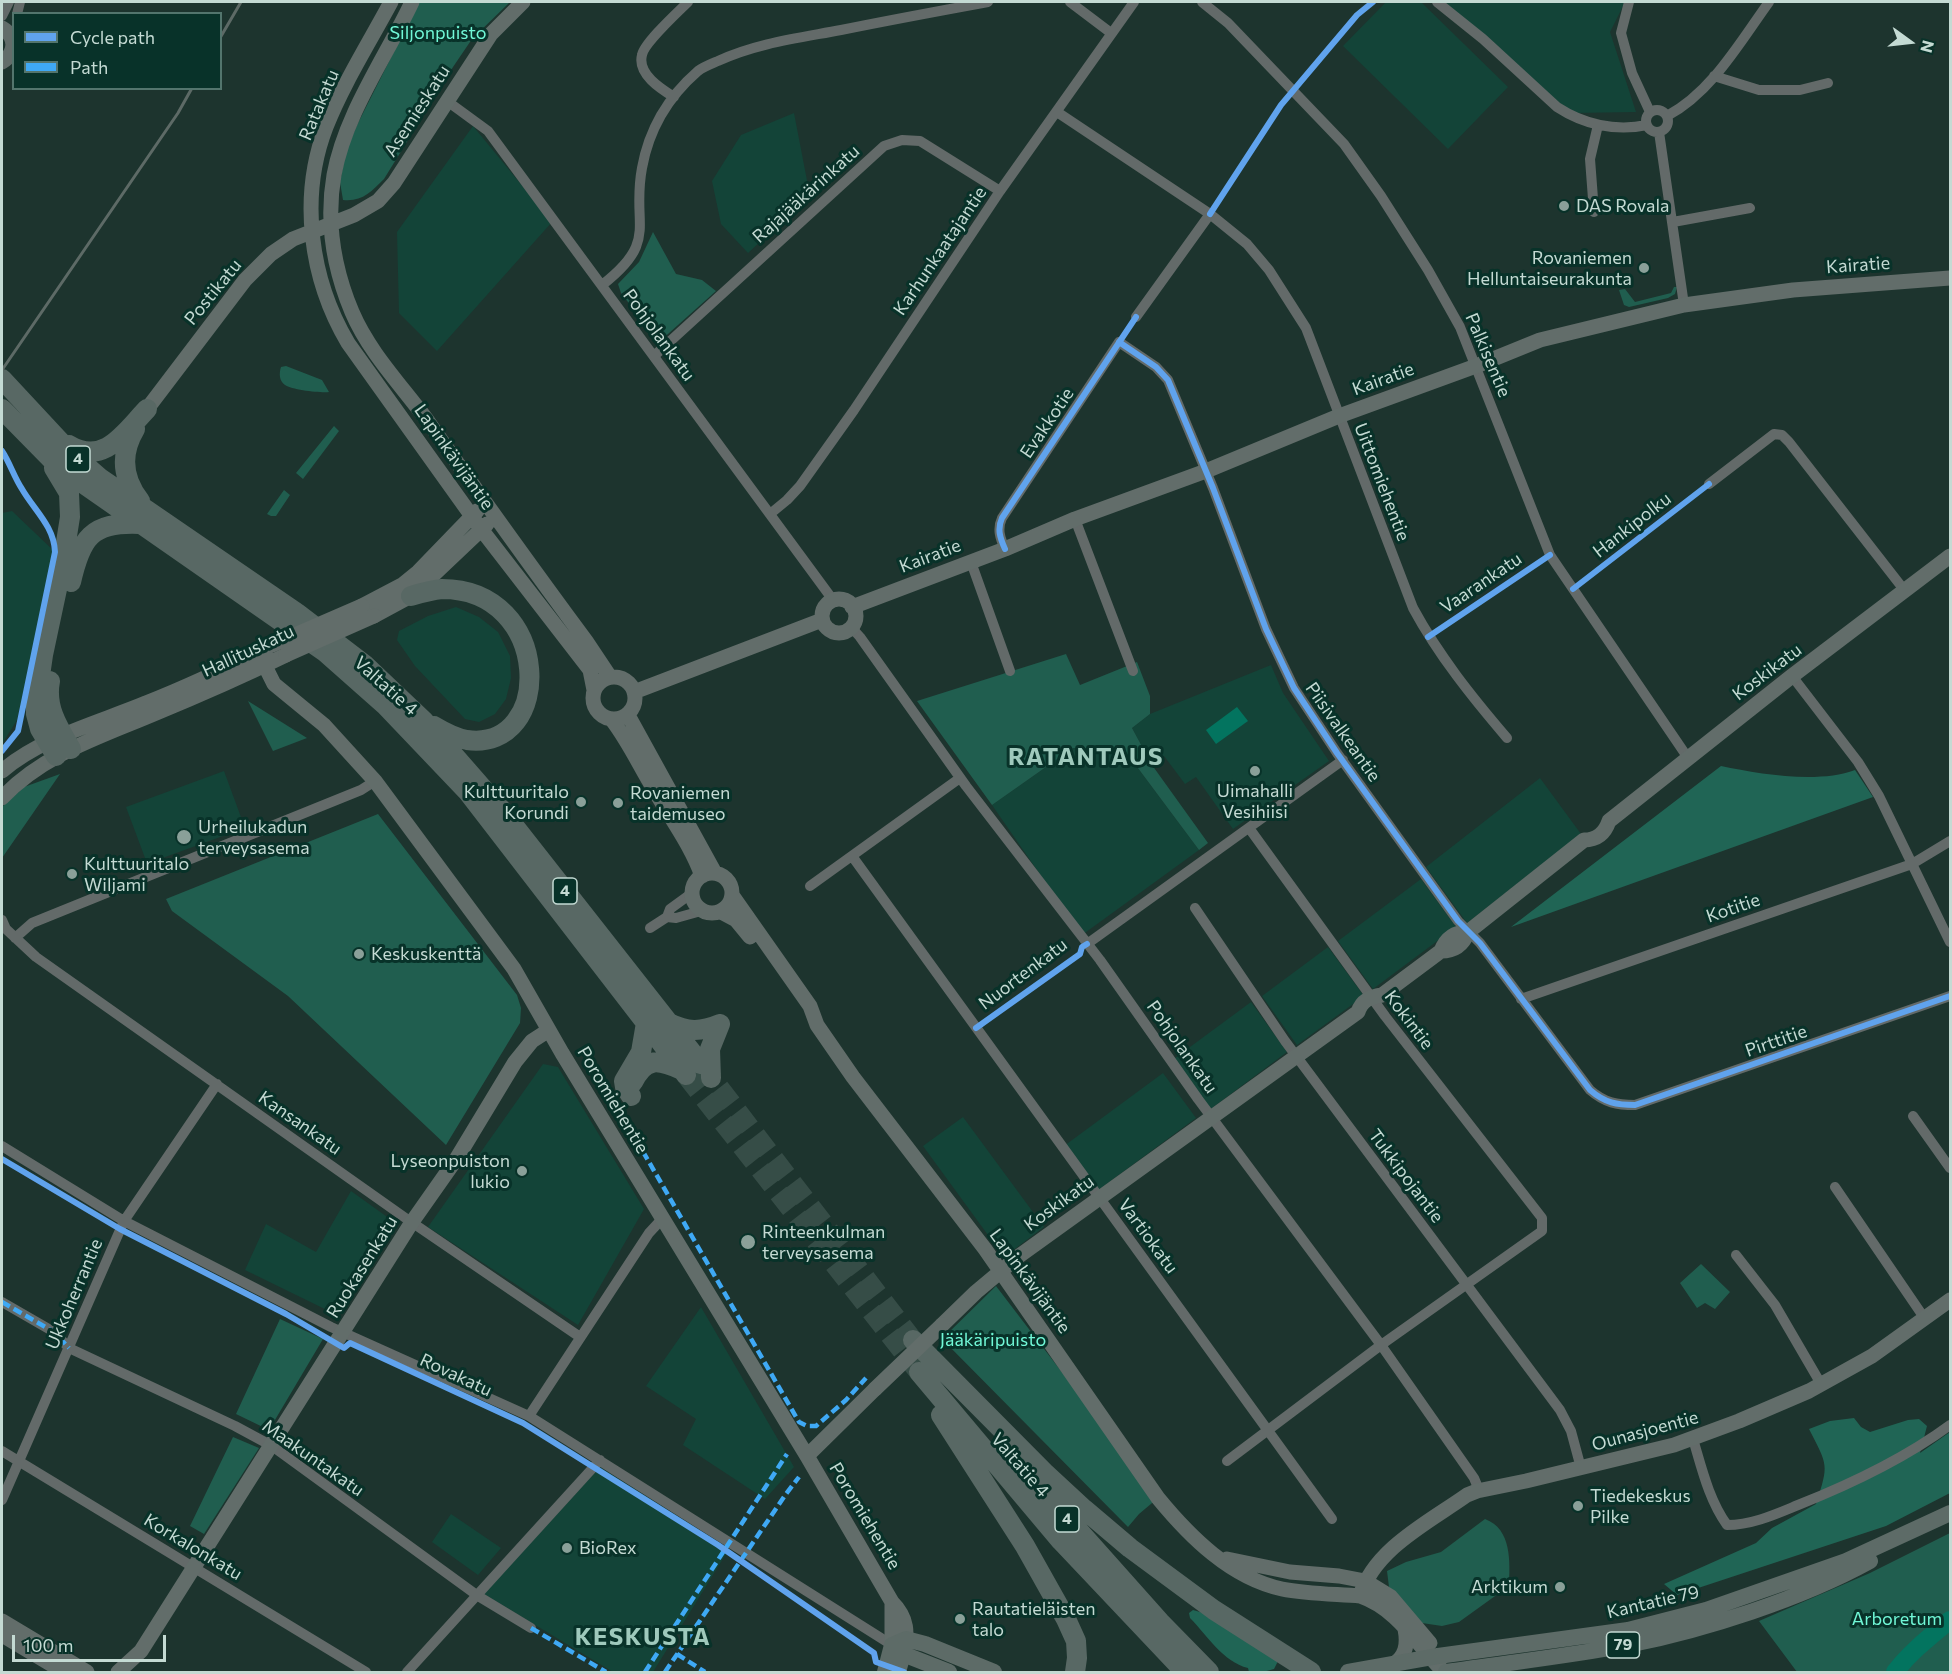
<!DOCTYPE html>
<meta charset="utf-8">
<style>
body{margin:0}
#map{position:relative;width:1952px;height:1674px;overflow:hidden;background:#1d342e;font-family:Commissioner,sans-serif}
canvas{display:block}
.frame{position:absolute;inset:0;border:3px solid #c4dad3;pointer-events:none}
.legend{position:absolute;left:12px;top:12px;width:210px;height:78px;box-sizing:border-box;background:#083229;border:2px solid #53756d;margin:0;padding:8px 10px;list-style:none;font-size:18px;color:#c4dad3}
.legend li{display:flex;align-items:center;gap:12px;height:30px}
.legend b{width:30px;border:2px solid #53756d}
.north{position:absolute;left:1880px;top:12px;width:60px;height:60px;-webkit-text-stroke:4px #083229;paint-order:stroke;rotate:105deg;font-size:16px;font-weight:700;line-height:24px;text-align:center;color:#c4dad3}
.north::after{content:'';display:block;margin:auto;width:21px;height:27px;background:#c4dad3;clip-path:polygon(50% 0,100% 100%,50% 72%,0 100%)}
.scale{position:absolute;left:12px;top:1635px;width:154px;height:27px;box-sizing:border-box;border:3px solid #c4dad3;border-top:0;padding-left:8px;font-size:18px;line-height:21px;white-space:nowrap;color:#c4dad3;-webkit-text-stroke:4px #083229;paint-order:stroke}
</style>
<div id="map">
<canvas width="1952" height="1674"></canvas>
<div class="frame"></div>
<ul class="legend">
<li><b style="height:8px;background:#60a3ed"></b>Cycle path</li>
<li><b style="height:8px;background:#3fa9f5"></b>Path</li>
</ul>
<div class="north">N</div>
<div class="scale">100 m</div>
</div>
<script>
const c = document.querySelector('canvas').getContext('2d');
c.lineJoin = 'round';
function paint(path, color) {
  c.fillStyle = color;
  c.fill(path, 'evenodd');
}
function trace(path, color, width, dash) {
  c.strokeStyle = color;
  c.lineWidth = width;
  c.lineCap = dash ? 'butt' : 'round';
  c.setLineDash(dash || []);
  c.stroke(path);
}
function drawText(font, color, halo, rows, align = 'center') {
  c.font = font + ' Commissioner,sans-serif';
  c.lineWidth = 6;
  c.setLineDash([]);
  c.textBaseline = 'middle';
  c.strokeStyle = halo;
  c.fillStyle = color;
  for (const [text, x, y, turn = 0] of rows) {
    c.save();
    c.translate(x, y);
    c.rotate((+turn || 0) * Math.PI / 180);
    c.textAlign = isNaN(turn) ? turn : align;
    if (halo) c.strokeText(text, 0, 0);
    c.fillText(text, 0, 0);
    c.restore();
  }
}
const built = new Path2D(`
 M1386,2h35l87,85 -60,62 -105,-103z
 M1437,2h188l-15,30 26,80 -64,1z
 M794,113l16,83 -62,57 -27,-29 -9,-43 29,-46z
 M473,126l79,96 -115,129 -38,-38 -2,-81z
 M12,511l43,41 -38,168 -15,24v-231z
 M456,607l23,10 19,15 12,24 1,22 -5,21 -11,15 -16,8 -14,-3 -50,-53 -18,-26 2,-9 29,-15z
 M1271,665l12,28 46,68 -96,68 -37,-52 -11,7 -21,-28 -12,9 -20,-37 18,-14z
 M1073,748h50l76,102 -117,85 -90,-130z
 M224,771l21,57 -88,32 -9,6 -22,-59z
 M1540,778l41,56 -114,89 -41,-56z
 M1421,879l35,48 -83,62 -35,-48z
 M1328,947l36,49 -67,49 -35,-49z
 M1251,1002l36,50 -79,59 -37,-50z
 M543,1064l15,3 86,142 -66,116 -150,-98z
 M1163,1073l33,45 -99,73 -33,-45z
 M963,1117l81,110 -40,30 -81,-111z
 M351,1191l39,28 -55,95 -90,-44 21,-46 50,28z
 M701,1307l93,160 -29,32 -82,-54 13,-26 -50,-33z
 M600,1467l129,82 -76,123h-40l-129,-78z
 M451,1514l50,34 -23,27 -46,-33z`);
const green = new Path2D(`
 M419,2h91l-38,37 -19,28 -69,112c-13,13 -22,23 -41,21l-3,-18 6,-31 11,-26z
 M653,232l23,42 26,6 14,11 -57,51 -38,-49 -3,-9 21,-22z
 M1674,287h3l-2,7 -7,4 -39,9 -5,-2 -5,-15 6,-1 10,13 36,-9z
 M286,366l36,14 7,12c-8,1 -37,-2 -44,-7 -6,-4 -6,-12 -4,-18z
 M334,426l5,5 -36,48 -7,-6z
 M284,490l6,5 -14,21h-5l-4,-2z
 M1066,654l14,31 57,-23 13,34v18l-18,14 20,37 56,78 -9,7 -76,-102h-50l-81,57 -75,-104z
 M248,701l59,37 -34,13z
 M60,774l-58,84v-51l22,-20z
 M378,814l139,181 4,13 -1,15 -74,122 -158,-149 -116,-85 -6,-12z
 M1701,1264l29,28 -15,17 -10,-6 -8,5 -17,-25z
 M996,1286l162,212 -19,16 -11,13 -186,-188z
 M280,1319l43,20 -54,91 -33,-16z
 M233,1437l26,11 -55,86 -14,-8z
 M1485,1519c27,10 25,43 24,67l-50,36 -17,4 -20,-3 -33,-36 -2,-16 19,-9 35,-10z
 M1950,1533v139h-153l-38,-51 111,-48z`);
const forest = new Path2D(`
 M1721,766c38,8 97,18 134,4l18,27 -362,130z
 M1854,1418l7,9 9,5 38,-12 11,-1 8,7 -7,27 30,-21v61l-64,33 -209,69 -13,-11 92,-41 16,-15 44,-24c13,-40 12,-38 -7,-75l21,-8z
 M1193,1610l14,4 71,47 -4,8 -11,3h-14l-1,-4c-25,-6 -41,-33 -58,-50l-1,-5z`);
const water = new Path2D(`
 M1237,707l11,14 -32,23 -10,-14z`);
const river = new Path2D(`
 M1895,1672c15,-20 36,-36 55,-52`);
const highwayTunnel = new Path2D(`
 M701,1064l221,288
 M686,1075l233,297`);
const street = new Path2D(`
 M1070,2l41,31
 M1202,2l26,21 116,121 37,52 47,74 32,57 90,228 138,203
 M1437,2l46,37 74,68c26,17 58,25 90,18
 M1629,2l-8,31 11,40 18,39
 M17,14l3,-12
 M2,16l7,-14
 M1714,76l45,14h41l28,-7
 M674,97c-13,-8 -37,-23 -32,-42 2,-12 36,-43 46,-53
 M447,101l41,30 345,469
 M1646 121a11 11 0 1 1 22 0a11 11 0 1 1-22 0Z
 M1057,112l153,102 37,30 22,26 37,58 107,280c26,48 59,89 94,130
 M1667,116c45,-24 73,-74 102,-114
 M1659,132l25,173
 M1594,212l-4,-53 8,-34
 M1673,222l77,-14
 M602,285c58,-45 29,-59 40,-117 7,-39 26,-71 56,-97 5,-4 13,-7 20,-10 39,-18 81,-23 123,-31 49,-10 98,-19 147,-28
 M1136,317l74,-103
 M654,356l230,-210 18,-6 18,1 80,50
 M1709,484l65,-50 8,1 7,7 116,149
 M770,514l17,-14 13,-14 54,-76 146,-219 134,-189
 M1075,519l58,152
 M1005,549c-5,-11 -8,-20 -3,-31l117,-176 37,25 12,13 45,108 53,141 28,59 43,65 121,168 22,22 110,147c15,13 27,15 45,15l315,-109
 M971,562l39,109
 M851,627l9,10 106,149 134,174 98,139 183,246 93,133 5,12
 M1792,676l66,86 21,34 71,146
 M852,856l480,663
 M810,886l150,-108
 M1195,908l90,133 275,369 11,21 10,37
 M667,917l9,1 25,-7
 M2,920l4,9 30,28 368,260 176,120
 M650,928l17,-11 3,-8 22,-16
 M15,938l17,-15 329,-133 14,-9
 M1087,944l256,-184
 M1521,999l391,-135 38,-23
 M1913,1116l37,52
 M2,1146l122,75 207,106 198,89 363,229
 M1835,1187l90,132
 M1736,1255l39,50 46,79
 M2,1302l52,30 15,16 166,78 37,20 206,150 53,32
 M529,1416l120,-183 13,-14
 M1693,1439c9,30 16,61 34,86 25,0 49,-11 71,-20 53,-21 106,-46 152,-80
 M2,1451l364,221
 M1227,1461l154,-116 161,-114v-13l-157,-202 -136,-188
 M2,1500l122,-279 93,-137
 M407,1672l193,-212`);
const secondary = new Path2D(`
 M391,2c-22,41 -48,82 -65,125 -27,70 -16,152 22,216l133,186 109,141 4,20
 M412,2c-26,55 -67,112 -78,173 -8,46 0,94 18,137 17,40 49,73 75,108 52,74 105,148 159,221l24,36
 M2,28c15,9 14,25 0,34
 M147,409l98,-129 26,-26 22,-15 61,-24 24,-14 16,-18 97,-149 32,-32
 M822 616a17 17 0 1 1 34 0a17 17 0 1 1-34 0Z
 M362,606l40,-21 16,-13 59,-61
 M852,607l153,-58 70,-30 131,-48 133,-55 137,-50 64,-26 144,-35 109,-15 157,-12
 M374,616l37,-20 76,-72
 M258,652l16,32 50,41 51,56 139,188 48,84 245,403 85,146c16,16 16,31 11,52l-11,-9v-43
 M593 698a21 21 0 1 1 42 0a21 21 0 1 1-42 0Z
 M634,692l188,-72
 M628,715l87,158
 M612,720c17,22 28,47 43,71 16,28 36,54 47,85
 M2,771c40,-34 96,-48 144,-68 41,-16 81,-35 121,-55
 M2,798c41,-44 100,-62 154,-85 44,-18 87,-37 130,-58
 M692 893a20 20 0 1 1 40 0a20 20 0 1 1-40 0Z
 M732,895l78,111 7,19 36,52 132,172 173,249c32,39 73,80 124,91 25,5 53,5 78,7 38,13 57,49 84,76
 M721,912l15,8 14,17
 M1441,951c5,-13 13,-19 27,-19
 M942,1325l34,-33 43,-36 339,-244c4,-12 12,-15 24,-17l59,-44c14,0 22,-6 27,-19l116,-92c13,0 21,-7 25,-19l183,-145 158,-120
 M807,1456l68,-67
 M1227,1559l63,13 49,4 26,5 26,16 39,46
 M1360,1596c14,-47 69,-74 107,-101l10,-4 49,-10 148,-36 65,-24 70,-30 63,-35 78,-56
 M2,1621l85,51
 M2,1635l62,37
 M1392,1665c14,-8 16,-21 13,-36
 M118,1672l23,-21 271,-429 45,-64 58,-96 17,-21 17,-11`);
const primary = new Path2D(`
 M885,1672l7,-27 14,-6 19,5 69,28
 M898,1672l5,-18 46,18
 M1348,1672l90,-16 190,-26 78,-20 140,-49 104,-48
 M1446,1672c60,-9 122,-16 182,-27 76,-15 173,-46 242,-84`);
const highway = new Path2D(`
 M2,379l67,72 31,27 197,135 68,52 59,56 76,87 201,256
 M2,409l56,57 267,186 61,54 81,85 219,284
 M135,429c-15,25 -13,49 5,72
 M69,445c35,21 55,-12 78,-36
 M54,468l15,25 1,24 -7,44 -20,94 -7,48v11l4,15 16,27
 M71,582c10,-44 20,-60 68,-58
 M411,596c10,-3 21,-6 31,-7 111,0 113,163 25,151 -12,-2 -23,-8 -33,-14
 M50,681c-5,26 8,46 21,68
 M669,1023c18,9 32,9 51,1
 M711,1078l-1,-29 10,-25
 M633,1082c13,-26 26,-22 49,-12
 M631,1096l-6,-9 -1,-6 17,-29 5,-29
 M913,1340l131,132 40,37 46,39 84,62 97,62
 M919,1372l142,169 124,131
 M941,1415l84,131 41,73 10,22 1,17 -2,14
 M1013,1457l147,165 49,50`);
const rail = new Path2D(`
 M220,38l21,-36
 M2,370l176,-257 14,-25`);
const secondaryBridge = new Path2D(`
 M272,645l90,-39
 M286,655l88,-39
 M875,1389l67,-64`);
const quiet = new Path2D(`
 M589,1058l210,364 8,4h9l30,-26 20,-22
 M2,1302l52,30 15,16
 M531,1628l75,44
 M677,1654l28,18
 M645,1672l142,-218
 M665,1672l121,-178 13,-17`);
const cycleway = new Path2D(`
 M1210,214l71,-109 76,-90 16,-13
 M1119,342l37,25 12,13 45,108 53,141 28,59 43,65 121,168 22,22 110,147c15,13 27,15 45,15l315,-109
 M2,451c8,12 12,26 20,38 12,21 32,37 33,63l-37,179 -16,20
 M1005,549c-5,-11 -8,-20 -3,-31l134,-201
 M1573,589l136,-105
 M1428,637l122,-82
 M976,1028l104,-74 2,-7 5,-3
 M2,1159l118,70 166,85 58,34 6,-5 173,80 195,122 156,108 2,9 28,10`);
const markers = [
 [1564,206,6,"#8aa099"],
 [1644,268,6,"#8aa099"],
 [1255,771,6,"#8aa099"],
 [581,802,6,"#8aa099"],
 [618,803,6,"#8aa099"],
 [184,837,8,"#8aa099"],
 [72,874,6,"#8aa099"],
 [359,954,6,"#8aa099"],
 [522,1171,6,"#8aa099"],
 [748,1242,8,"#8aa099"],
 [1578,1506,6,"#8aa099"],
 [567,1548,6,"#8aa099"],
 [1560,1587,6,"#8aa099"],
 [960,1619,6,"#8aa099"]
];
const shields = [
 [78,459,24],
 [565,891,24],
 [1067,1519,24],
 [1623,1645,33]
];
const shieldNames = [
 ["4",78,459],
 ["4",565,891],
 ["4",1067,1519],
 ["79",1623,1645]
];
const parkNames = [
 ["Siljonpuisto",438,33],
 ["Jääkäripuisto",993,1340],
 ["Arboretum",1897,1619]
];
const streetNames = [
 ["Ratakatu",319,105,-67],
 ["Asemieskatu",417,111,-57],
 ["Rajajääkärinkatu",806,194,-42],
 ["Karhunkaatajantie",940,251,-56],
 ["Kairatie",1858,265,-4],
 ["Postikatu",213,292,-51],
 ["Pohjolankatu",659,335,54],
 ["Palkisentie",1488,355,67],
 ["Kairatie",1383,379,-20],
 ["Evakkotie",1047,423,-56],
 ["Lapinkävijäntie",454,457,55],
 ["Uittomiehentie",1382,482,69],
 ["Hankipolku",1632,525,-38],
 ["Kairatie",930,556,-21],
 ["Vaarankatu",1481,583,-34],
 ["Hallituskatu",248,651,-25],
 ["Koskikatu",1767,672,-37],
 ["Valtatie 4",386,686,42],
 ["Piisivalkeantie",1343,732,55],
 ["Kotitie",1733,908,-19],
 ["Nuortenkatu",1023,974,-37],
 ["Kokintie",1409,1020,53],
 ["Pirttitie",1776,1041,-19],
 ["Pohjolankatu",1182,1047,55],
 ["Poromiehentie",613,1100,59],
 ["Kansankatu",300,1123,35],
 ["Tukkipojantie",1406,1176,53],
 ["Koskikatu",1059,1203,-36],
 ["Vartiokatu",1148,1236,54],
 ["Ruokasenkatu",362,1267,-58],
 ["Lapinkävijäntie",1030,1281,54],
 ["Ukkoherrantie",74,1294,-67],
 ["Rovakatu",456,1375,25],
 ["Ounasjoentie",1645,1431,-15],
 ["Maakuntakatu",313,1458,35],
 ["Valtatie 4",1020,1465,49],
 ["Poromiehentie",865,1516,59],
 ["Korkalonkatu",193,1547,31],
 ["Kantatie 79",1653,1602,-13]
];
const poiNames = [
 ["DAS Rovala",1576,206],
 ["Rovaniemen",1632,258,"right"],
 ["Helluntaiseurakunta",1632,279,"right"],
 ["Uimahalli",1255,791,"center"],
 ["Vesihiisi",1255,812,"center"],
 ["Kulttuuritalo",569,792,"right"],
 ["Korundi",569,813,"right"],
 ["Rovaniemen",630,793],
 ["taidemuseo",630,814],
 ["Urheilukadun",198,827],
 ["terveysasema",198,848],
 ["Kulttuuritalo",84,864],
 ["Wiljami",84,885],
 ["Keskuskenttä",371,954],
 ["Lyseonpuiston",510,1161,"right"],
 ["lukio",510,1182,"right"],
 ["Rinteenkulman",762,1232],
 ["terveysasema",762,1253],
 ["Tiedekeskus",1590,1496],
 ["Pilke",1590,1517],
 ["BioRex",579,1548],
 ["Arktikum",1548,1587,"right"],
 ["Rautatieläisten",972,1609],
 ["talo",972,1630]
];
const districtNames = [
 ["RATANTAUS",1086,757],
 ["KESKUSTA",643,1637]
];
paint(built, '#134438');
paint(green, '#205e4f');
paint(forest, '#206555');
paint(water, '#03745f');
trace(river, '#03745f', 18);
trace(highwayTunnel, '#364d47', 20, [20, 10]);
trace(street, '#636a69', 10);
trace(secondary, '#626d6a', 15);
trace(primary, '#5d6b67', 16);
trace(highway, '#586864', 20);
trace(rail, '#5d6a66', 3);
trace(secondaryBridge, '#626d6a', 15);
trace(quiet, '#3fa9f5', 4.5, [9, 4.5]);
trace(cycleway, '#60a3ed', 6);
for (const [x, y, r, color] of markers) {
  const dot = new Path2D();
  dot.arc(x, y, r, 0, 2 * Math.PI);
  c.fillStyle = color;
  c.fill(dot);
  trace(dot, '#083229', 2);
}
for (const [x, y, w] of shields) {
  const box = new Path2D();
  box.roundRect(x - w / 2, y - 13, w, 26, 4.5);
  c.fillStyle = '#083229';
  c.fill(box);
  trace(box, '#c4dad3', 1.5);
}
drawText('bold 16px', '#c4dad3', null, shieldNames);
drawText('18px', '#71f8d7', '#083229', parkNames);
drawText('18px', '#c4dad3', '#083229', streetNames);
drawText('18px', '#c4dad3', '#083229', poiNames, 'left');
c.letterSpacing = '1.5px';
drawText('bold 24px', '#9fc9bc', '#083229', districtNames);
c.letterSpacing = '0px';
</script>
